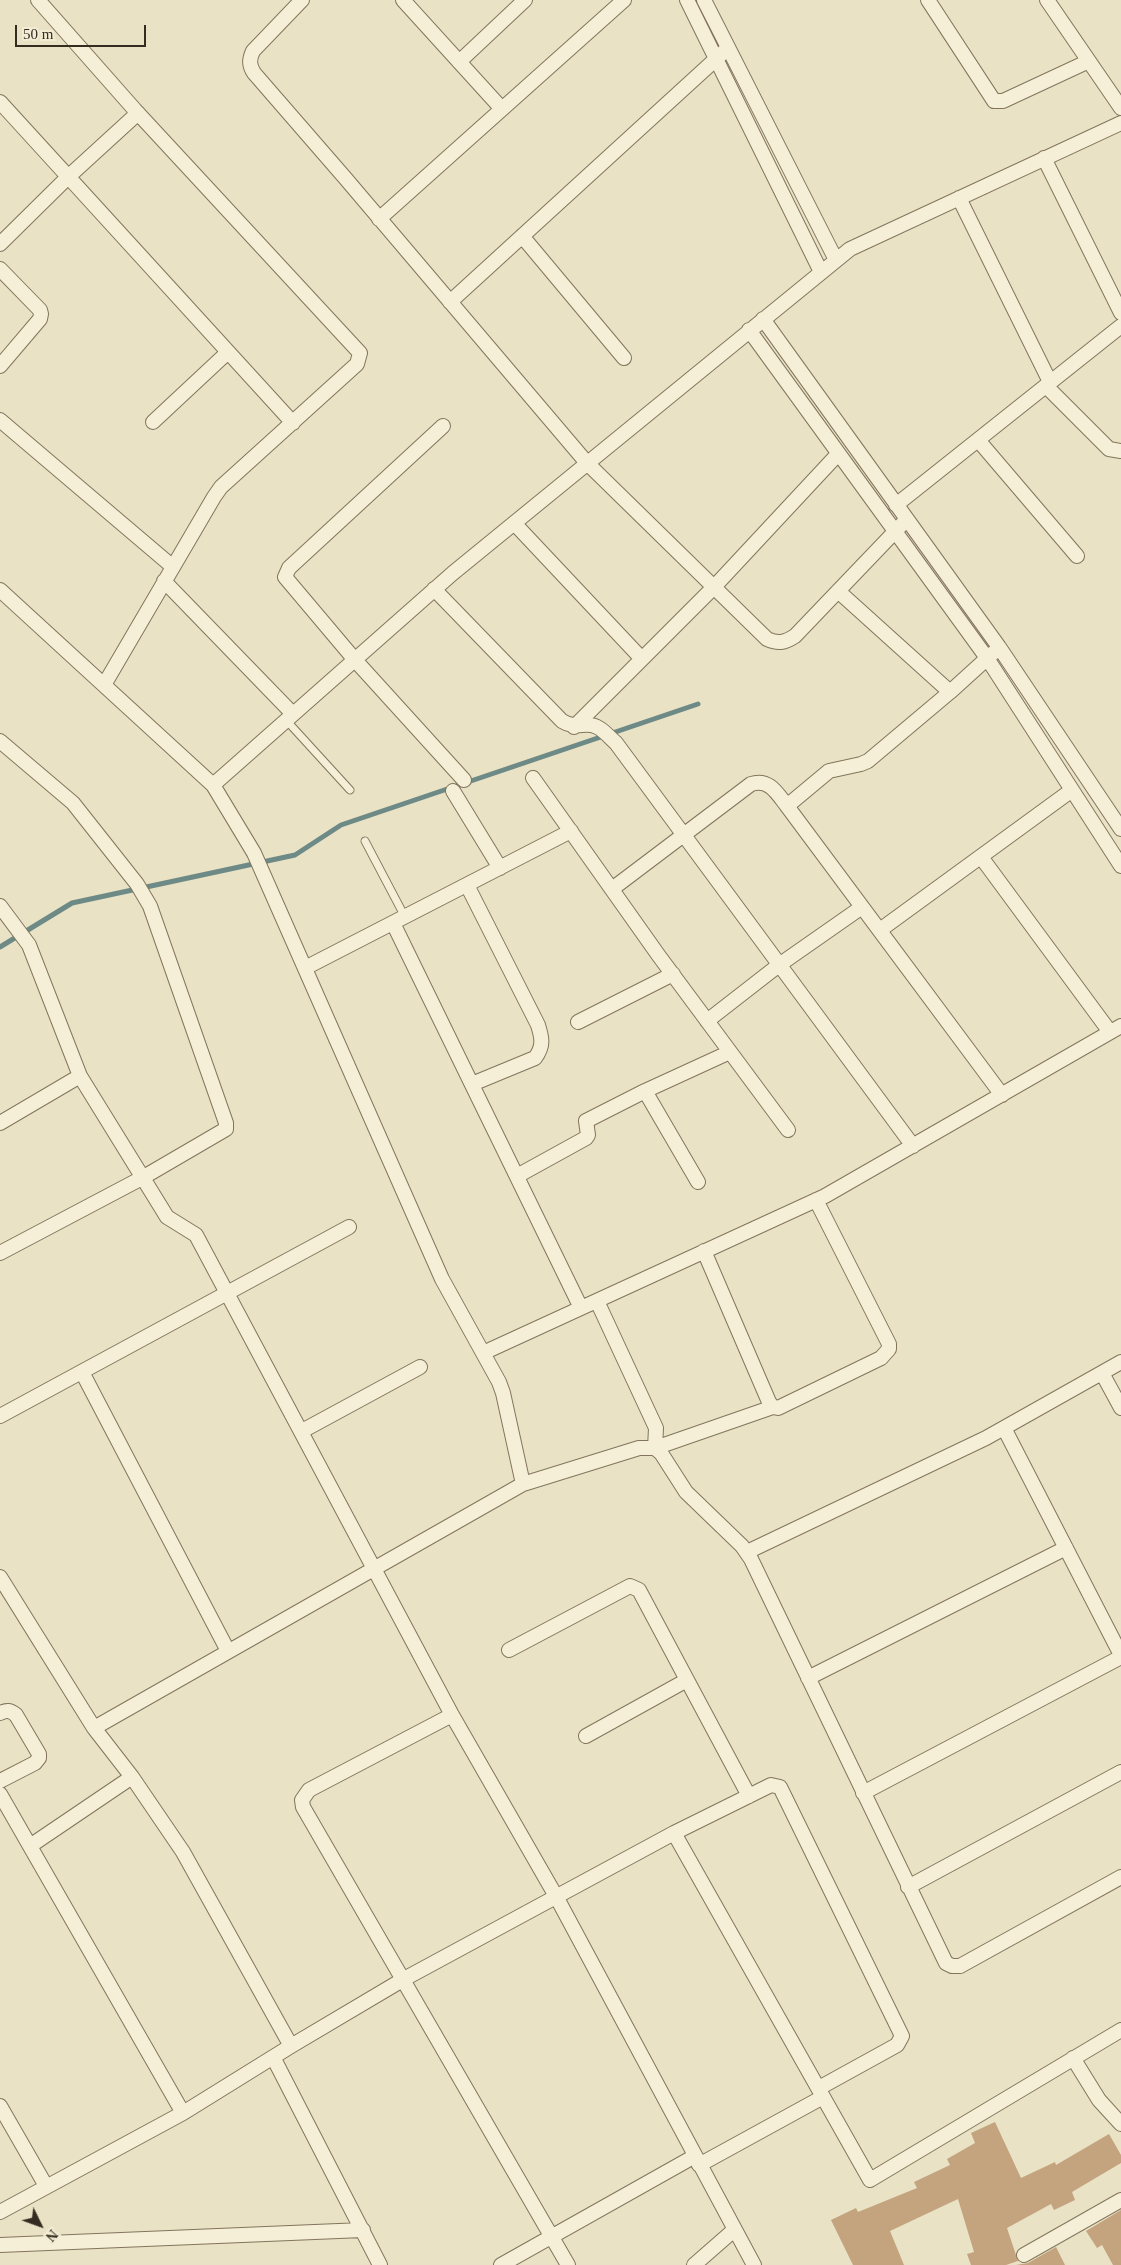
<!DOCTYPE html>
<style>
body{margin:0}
#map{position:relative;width:1121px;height:2265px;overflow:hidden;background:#e9e2c5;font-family:Georgia,serif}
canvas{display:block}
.north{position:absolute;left:15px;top:2200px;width:50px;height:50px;-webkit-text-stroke:4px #f2ecd4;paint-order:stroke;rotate:132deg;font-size:14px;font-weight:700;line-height:20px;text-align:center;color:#342c1f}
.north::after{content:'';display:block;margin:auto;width:18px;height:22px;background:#342c1f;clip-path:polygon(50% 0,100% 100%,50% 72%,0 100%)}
.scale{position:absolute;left:15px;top:25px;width:131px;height:22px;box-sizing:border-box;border:2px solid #342c1f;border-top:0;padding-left:6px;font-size:15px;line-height:18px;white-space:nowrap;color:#342c1f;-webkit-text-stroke:4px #f2ecd4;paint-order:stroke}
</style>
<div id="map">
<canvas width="1121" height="2265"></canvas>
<div class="north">N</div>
<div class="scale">50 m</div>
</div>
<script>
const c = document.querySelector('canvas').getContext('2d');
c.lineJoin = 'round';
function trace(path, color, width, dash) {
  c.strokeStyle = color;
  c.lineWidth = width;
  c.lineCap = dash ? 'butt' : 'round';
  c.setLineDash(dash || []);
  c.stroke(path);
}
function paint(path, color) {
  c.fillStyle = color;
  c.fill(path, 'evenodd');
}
const stream = new Path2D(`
 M0,947l72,-44 223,-48 46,-30 357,-121`);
const building = new Path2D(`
 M995,2122l26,56 34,-16 1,3 53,-31 12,21v8l-49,29 3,8 -21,10 -3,-6 -44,24 11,33 -12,4h-35l-4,-11 7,-2 -16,-53 -68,32 14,34h-51l-22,-45 25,-12 2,4 59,-24 -3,-6 36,-17 -3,-6 28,-16 -4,-10z
 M1121,2210v55h-8l-11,-20 -5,3 -11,-17z
 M1056,2247l9,18h-49l12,-2z`);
const lane = new Path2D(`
 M286,720l64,70
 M365,841l40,76`);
const street = new Path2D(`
 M38,0l97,110 225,243 -3,11 -136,123 -7,10 -110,188
 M302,0l-49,51c-4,9 -4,14 1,22l92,106 241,284 180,176c11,5 17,4 28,-3l112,-117
 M403,0l99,109
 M687,0l134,272
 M704,0l132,260
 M928,0l66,101h9l86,-40
 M1047,0l74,108
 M459,62l66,-62
 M0,102l293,321
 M1044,158l77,155
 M959,198l91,184
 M379,219l245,-219
 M522,236l102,122
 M0,244l68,-67 70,-64
 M0,269l40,41 1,4 -1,5 -40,47
 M450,302l278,-254
 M763,319l236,328 122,182
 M749,330l238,328 134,208
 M1046,386l63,63 12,2
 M0,420l173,147
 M153,422l75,-70
 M443,426l-154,142 -4,9 70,83 109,120
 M978,440l99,116
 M896,505l225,-179
 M514,523l128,136
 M164,581l129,133
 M434,589l128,132c14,9 24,0 35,6 7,3 13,11 19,16l297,403
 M0,590l213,195 41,68 188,426 57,103 4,11 20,91 -429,244
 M838,591l112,101
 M574,727l140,-140 124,-133
 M0,741l73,62 64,81 13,22 76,217v6l-84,49 -142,75
 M533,778l126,178 129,174
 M213,785l240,-212 397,-324 271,-126
 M453,791l47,77
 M787,806l42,-35 32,-7 7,-3 82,-69 43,-39
 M981,857l129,175
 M467,885l71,140c4,13 6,21 -3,33l-63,26
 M612,889l139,-105c18,-6 26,9 36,22l215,289
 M0,906l29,39 51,131 87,141 29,18 256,480 105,183 197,367
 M393,923l188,385
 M880,930l192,-140
 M305,968l266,-137
 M707,1021l72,-56 83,-58
 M578,1022l95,-48
 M645,1091l53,91
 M0,1123l80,-47
 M517,1176l69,-38 2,-3 -2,-14 59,-30 85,-39
 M704,1251l65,151 4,5 5,1 103,-50 8,-9v-5l-73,-144
 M597,1301l59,127 -1,20 118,-41
 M483,1353l342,-157 296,-170
 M82,1372l146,279
 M1102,1373l19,35
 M0,1416l349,-189
 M1004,1428l117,227
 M302,1431l118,-64
 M523,1484l116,-36h16l6,5 25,39 56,54 9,13 195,404 6,3h8l161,-89
 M747,1552l239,-114 135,-76
 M0,1577l94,151 38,49 51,75 108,194
 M509,1650l121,-64 9,4 110,206
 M808,1678l258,-130
 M0,1713c7,-3 10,-3 16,2l23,39v4l-4,5 -35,18
 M452,1715l-143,75 -7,10 1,7 265,458
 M586,1736l101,-56
 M863,1793l258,-136
 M0,1794l183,319
 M674,1833l97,-48 9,2 122,249 -5,9 -78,43
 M30,1846l102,-69
 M908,1887l213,-115
 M273,2057l107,208
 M1073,2058l26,42 22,24
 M0,2106l46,80
 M699,2165l124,-68
 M0,2212l183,-99 108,-67 113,-67 270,-146 196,347 251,-150
 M0,2245l363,-15
 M1024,2255l97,-55
 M501,2265l194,-109
 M694,2265l40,-35`);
trace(stream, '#6e8a86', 5);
paint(building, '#c4a37f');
trace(lane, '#83755d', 9);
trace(street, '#83755d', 16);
trace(lane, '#f5efd7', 7);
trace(street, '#f5efd7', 14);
</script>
